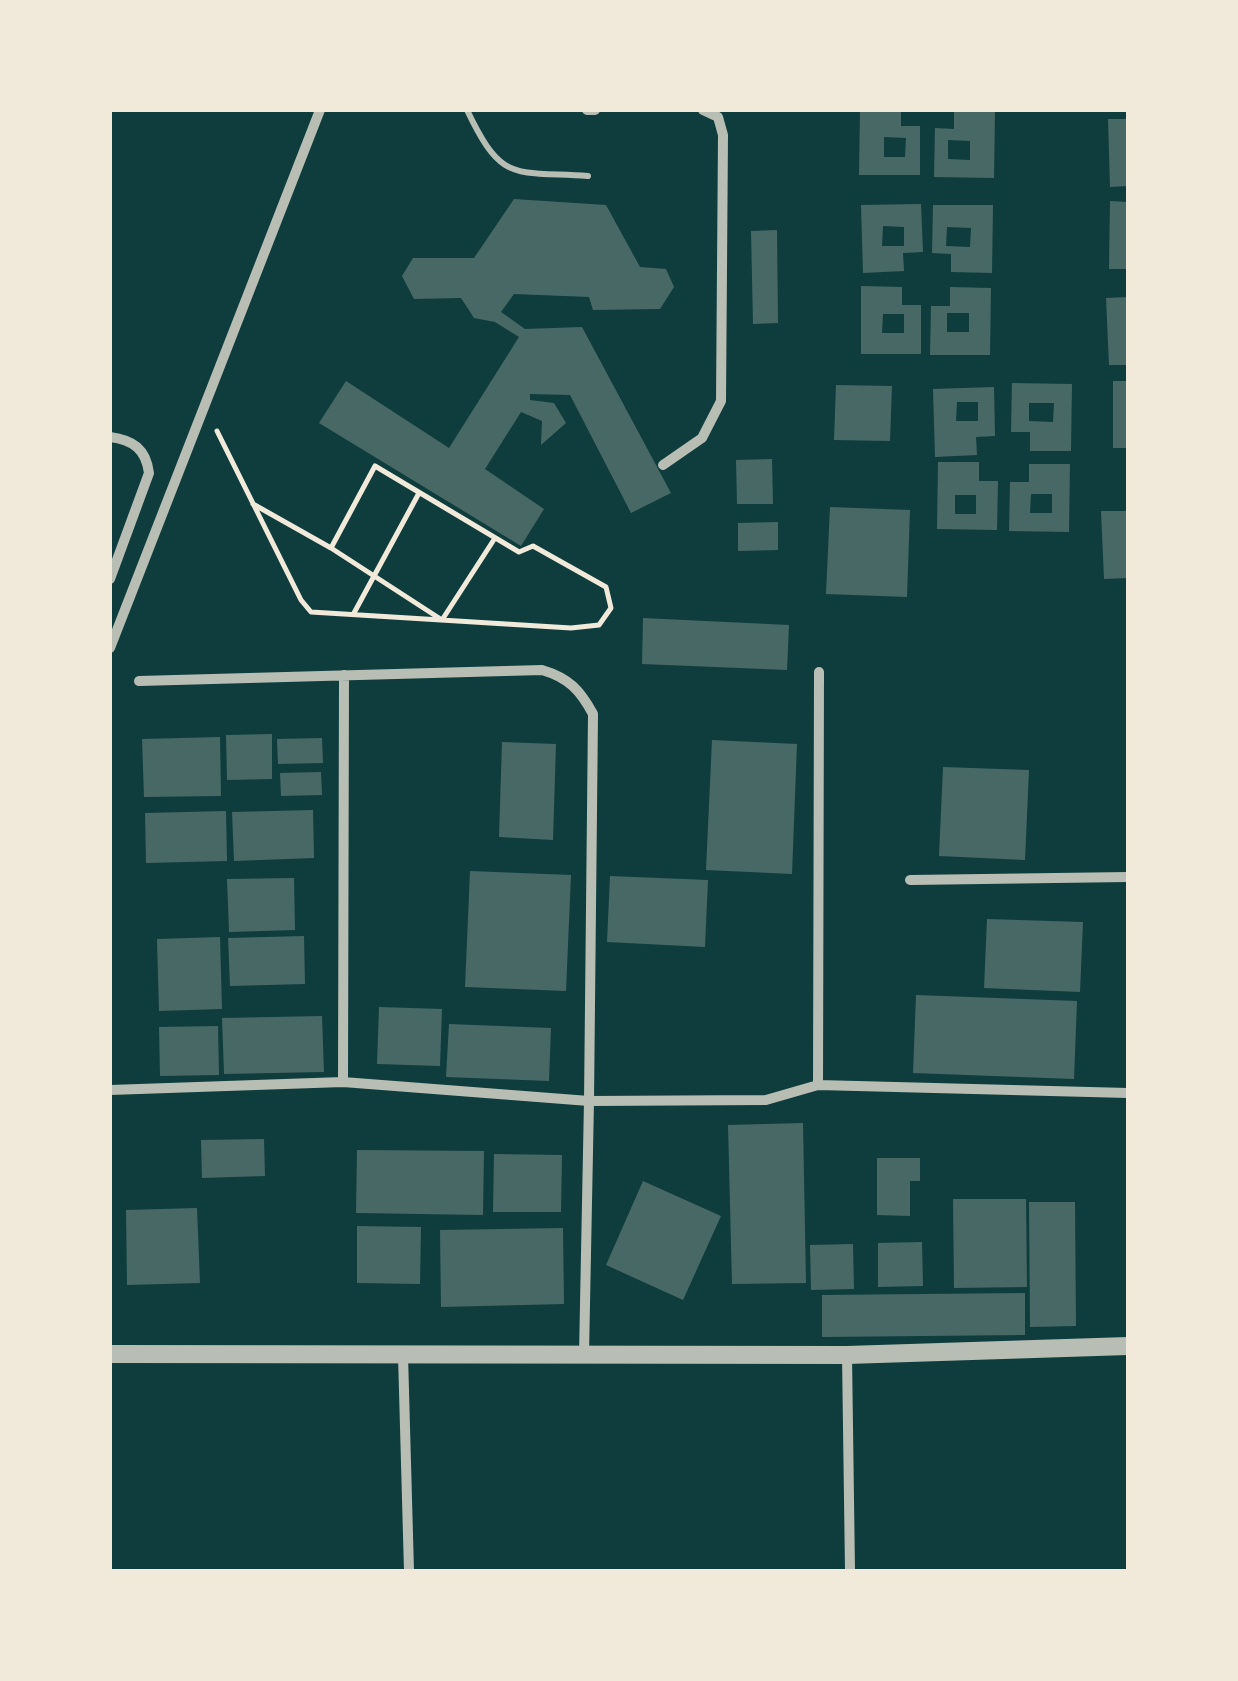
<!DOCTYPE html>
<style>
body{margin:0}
#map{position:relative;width:1238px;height:1681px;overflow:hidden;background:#0f3d3e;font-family:"PT Sans Narrow",sans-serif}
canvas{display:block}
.frame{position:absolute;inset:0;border:112px solid #f1e9da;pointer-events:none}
</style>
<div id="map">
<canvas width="1238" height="1681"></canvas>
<div class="frame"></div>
</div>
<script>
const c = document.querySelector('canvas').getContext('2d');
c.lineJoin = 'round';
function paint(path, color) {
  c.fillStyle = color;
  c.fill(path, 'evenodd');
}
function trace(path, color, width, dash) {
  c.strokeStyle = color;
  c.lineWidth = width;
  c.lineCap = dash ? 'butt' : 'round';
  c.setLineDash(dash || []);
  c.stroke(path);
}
const building = new Path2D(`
 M860,110h41v16h19v49h-61zM884,137l22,1 -1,19h-21z
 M954,110l41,1 -1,67 -60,-1 1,-49 19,1zM948,140l22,1v19l-22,-1z
 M1108,119h20v67l-18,1z
 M514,199l92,6 34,62 26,2 8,18 -14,22 -67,1 -4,-13 -75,-3 -13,18 24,17 57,-2 89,166 -40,20 -61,-118 -40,-1v6l24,3 12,20 -25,22 1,-24 -21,-9 -36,57 59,40 -23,37 -202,-123 27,-42 103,67 70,-111 -24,-15 -21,-4 -13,-20 -47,1 -12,-23 11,-18h61z
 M1110,201l18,1v67h-19z
 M921,204l2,48 -20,1 1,18 -41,2 -2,-68zM883,226l21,1v19h-22z
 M933,205h60l-1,68 -41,-1v-18l-19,-1zM947,227l24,1 -1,19 -24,-1z
 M777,230l1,93 -25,1 -2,-93z
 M861,286l41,1v18h19v49h-60zM883,314h21v19h-22z
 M950,287l41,1 -1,67h-60l1,-49h19zM947,313h22v19h-22z
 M1128,297v68h-19l-3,-67z
 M1113,381h15v67h-15z
 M1012,383l60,1 -1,67h-41v-19h-19zM1029,403h25l-1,19 -24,-1z
 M836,385l56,1 -2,55 -56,-1z
 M994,387l1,49 -19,1 1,18 -42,2 -2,-68zM957,402h21v19h-22z
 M772,459l1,45h-36l-1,-44z
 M938,462h41v19h19l-1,49 -60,-1zM955,495h21v19h-21z
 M1029,464h41l-1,68 -60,-1 1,-49h19zM1031,494h21v19h-22z
 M830,507l80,3 -3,87 -81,-3z
 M1101,511h27v67l-24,1z
 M778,522v28l-40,1v-28z
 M643,618l146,7 -2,45 -145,-6z
 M272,734v45l-45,1 -1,-45z
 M220,737l1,59 -77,1 -2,-58z
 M322,738l1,25 -45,1 -1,-25z
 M712,740l85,4 -5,130 -86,-4z
 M502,742l54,2 -3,96 -54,-3z
 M943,767l86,3 -4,90 -86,-4z
 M321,772l1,23 -41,1 -1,-23z
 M313,810l1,48 -80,3 -2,-49z
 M226,811l1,50 -81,2 -1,-50z
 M470,871l101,4 -5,116 -101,-4z
 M610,876l98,4 -3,67 -98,-5z
 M294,878l1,52 -66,2 -2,-53z
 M987,919l96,3 -3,70 -96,-4z
 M304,936l1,48 -75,2 -2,-48z
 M220,937l2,72 -63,2 -2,-72z
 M916,995l161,6 -3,78 -161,-6z
 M379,1007l63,2 -2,57 -63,-2z
 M322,1016l2,56 -100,2 -2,-56z
 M449,1024l102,4 -2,53 -103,-4z
 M218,1026l1,49 -59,1 -1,-49z
 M803,1123l3,160 -74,1 -4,-159z
 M264,1139l1,37 -63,2 -1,-38z
 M357,1150l127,1 -1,64 -127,-2z
 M494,1154l68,1 -1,57h-68z
 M877,1158h43v23h-10v35l-33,-1z
 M643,1181l78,35 -38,84 -77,-35z
 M953,1199h73l1,88 -73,1z
 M1029,1202h46l1,124 -46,1z
 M197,1208l3,75 -73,2 -1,-75z
 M357,1226l64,1 -1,57 -63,-1z
 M563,1228l1,76 -123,3 -1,-77z
 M922,1242l1,44 -45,1v-44z
 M853,1244l1,45 -43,1 -1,-45z
 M1025,1293v42l-203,2v-42z`);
const path = new Path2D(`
 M217,431l84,169 10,12 260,16 28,-3 12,-17 -5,-21 -73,-41 -14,6 -144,-86 -44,82 -78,-44
 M331,548l111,72
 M354,613l65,-120
 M442,620l53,-82`);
const service = new Path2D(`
 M467,110c35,73 45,61 121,66`);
const minor = new Path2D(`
 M587,110h8
 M110,437c23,3 36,12 39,36l-39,106
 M663,465l39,-27 19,-37 2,-266 -5,-18 -15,-7
 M110,648l210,-538
 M139,681l403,-11c27,8 38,20 51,44l-4,387 177,-1 52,-15 1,-413
 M910,880l218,-3
 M343,1082l1,-407
 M818,1085l310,8
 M110,1090l233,-8 246,19 -5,254
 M403,1355l6,216
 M847,1355l3,216`);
const tertiary = new Path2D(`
 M110,1354l737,1 281,-9`);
paint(building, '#486865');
trace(path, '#f1e9da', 5);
trace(service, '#b8beb3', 6);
trace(minor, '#b8beb3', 10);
trace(tertiary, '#b8beb3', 18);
</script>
